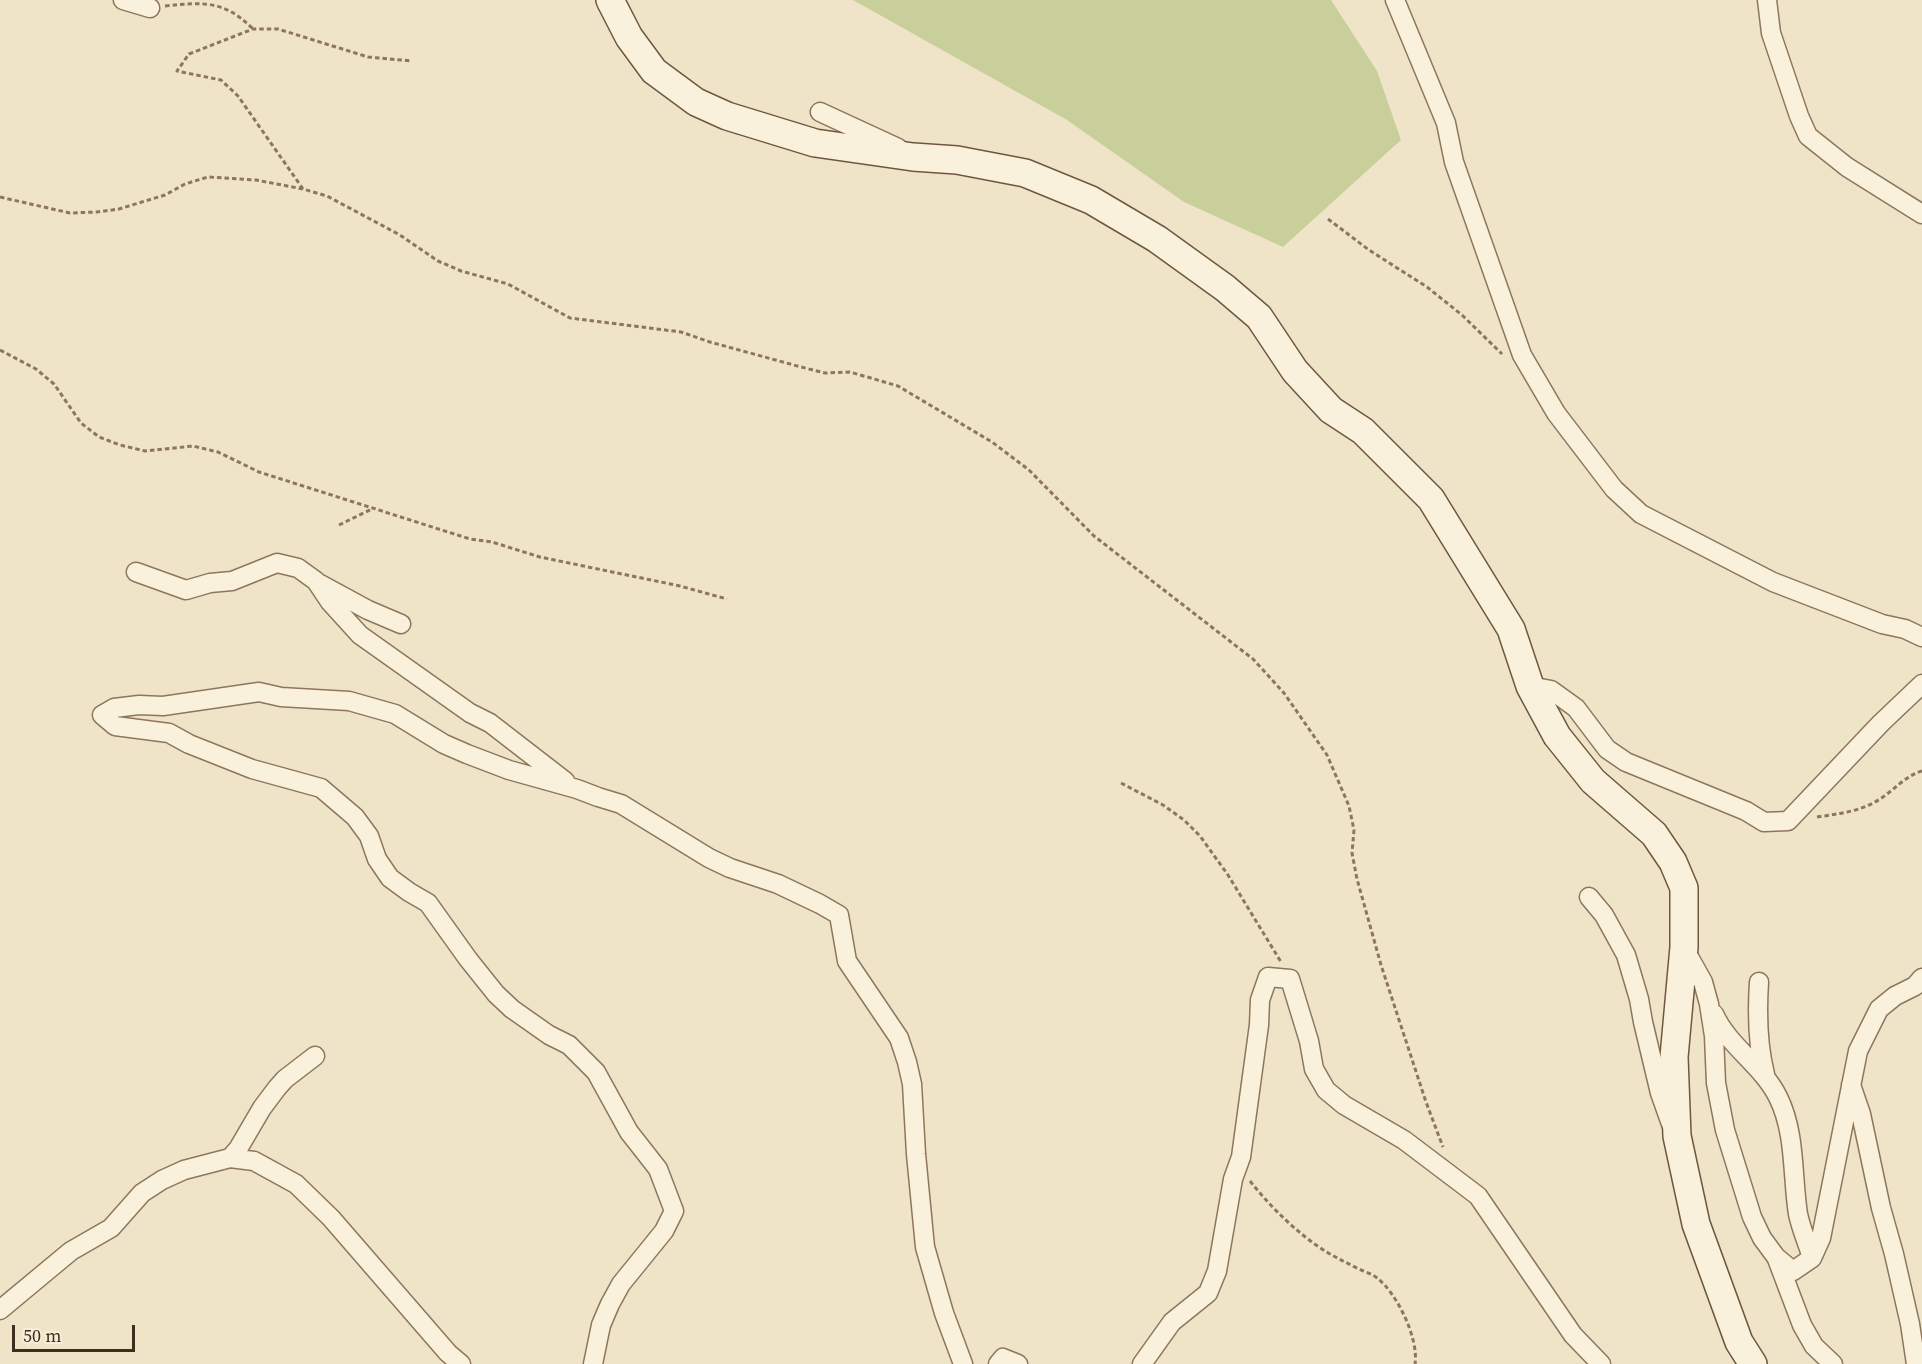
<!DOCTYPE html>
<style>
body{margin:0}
#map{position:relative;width:1922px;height:1364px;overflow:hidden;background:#f0e4c8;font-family:"Source Serif 4",serif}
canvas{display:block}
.scale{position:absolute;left:12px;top:1325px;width:123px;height:27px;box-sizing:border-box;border:3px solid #3d2e20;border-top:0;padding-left:8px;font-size:18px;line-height:21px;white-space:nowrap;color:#3d2e20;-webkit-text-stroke:4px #f7eed8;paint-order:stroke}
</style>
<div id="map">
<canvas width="1922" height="1364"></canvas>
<div class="scale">50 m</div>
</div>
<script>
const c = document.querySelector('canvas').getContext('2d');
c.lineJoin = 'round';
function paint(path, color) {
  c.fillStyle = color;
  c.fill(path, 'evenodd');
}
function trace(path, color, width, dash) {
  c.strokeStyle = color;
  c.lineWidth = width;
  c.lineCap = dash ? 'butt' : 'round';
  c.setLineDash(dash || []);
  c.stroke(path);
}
const green = new Path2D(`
 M853,0h478l46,71 24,69 -118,107 -99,-45 -117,-82z`);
const path = new Path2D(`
 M165,6c39,-4 59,-6 88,23
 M303,189l-65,-93 -17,-16 -44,-9 12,-17 64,-25h25l90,28 44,4
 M0,197l70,16 27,-1 22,-3 46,-14 20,-11 23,-7 48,3 47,9 24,7 73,39 38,26 23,10 47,13 62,34 111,14 29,10 91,25 24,6 25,-1 48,14 94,56 37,28 65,66 159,123 31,34 43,62 22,51 5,24 -2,23 5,26 24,86 45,137 17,45
 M1328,219l41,31 58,37 35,28 40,39
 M0,350l36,19 18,15 27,39 18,14 21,8 25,6 48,-5 25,6 41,20 211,67 22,3 48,15 140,29 47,13
 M339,525l35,-17
 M1121,783l42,22 21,15 16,16 28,39 53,87
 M1817,817c20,-3 40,-5 58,-15 17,-9 29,-26 47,-31
 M1250,1181c19,24 41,46 66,64 14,10 29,17 45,25 5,2 11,4 16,8 20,15 42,61 38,86`);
const street = new Path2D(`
 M123,0l27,8
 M1395,0l51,123 8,39 68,193 34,58 58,76 27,25 132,68 109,42 23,5 17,8
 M1767,0l4,33 28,83 9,20 39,31 75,47
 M820,112l78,36
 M136,572l50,18 24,-7 22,-2 45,-18 21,5 18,13 14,21 30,33 110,78 20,10 75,58
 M320,584l48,26 33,14
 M1530,686l21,4 25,18 31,41 19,13 120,49 18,11 24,-1 93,-98 41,-39
 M1589,897l15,18 22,40 13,44 4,23 17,71 11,31
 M1684,948l19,34 6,22 5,32 2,47 9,47 27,87 10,21 14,19 17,14 19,-13 9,-20 37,-187 21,-42 16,-13 20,-10 7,-8
 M1759,982c-2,31 -2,61 6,92
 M1714,1014c15,33 48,51 64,83 18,36 14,79 20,117 3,15 10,30 14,44
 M1851,1085l10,29 20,94 13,46 16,70 6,40
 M230,1158l8,-9 24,-41 15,-20 8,-9 30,-23
 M1777,1259l25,66 12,21 19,18
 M0,1310l71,-59 40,-23 31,-35 20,-13 22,-10 46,-12 24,3 42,23 35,34 117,135 13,11
 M593,1364l8,-39 9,-21 11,-20 43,-53 10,-20 -16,-42 -29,-37 -33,-60 -27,-27 -20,-10 -37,-26 -16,-15 -28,-35 -40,-56 -19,-11 -19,-14 -13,-19 -8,-23 -14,-19 -34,-29 -69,-19 -63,-25 -20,-11 -54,-7 -13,-11 12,-7 25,-3 24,1 96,-14 22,5 68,4 46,13 49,30 23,10 42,16 68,19 21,8 23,7 88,54 21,10 48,16 42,20 19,11 8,46 52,77 8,24 5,22 4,70 9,93 19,66 19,51
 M998,1364l5,-6 15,6
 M1142,1364l30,-42 36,-29 9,-22 16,-92 8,-22 18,-132 1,-25 8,-23 22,2 19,62 5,28 12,21 18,15 60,35 74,56 95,139 28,29`);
const secondary = new Path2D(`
 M610,0l19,37 25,34 42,31 31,14 88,27 98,14 44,3 68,13 66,27 66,39 68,49 34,29 36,54 36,39 32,21 68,68 80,130 19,57 27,50 36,45 61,53 19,28 11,26v59l-10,110 3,79 19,88 43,118 14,22`);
paint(green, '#c9cf9b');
trace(street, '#8d765c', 21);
trace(secondary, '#6f573f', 30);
trace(path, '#8d765c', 3, [4.5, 3]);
trace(street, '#faf1dc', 18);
trace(secondary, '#faf1dc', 27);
</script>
